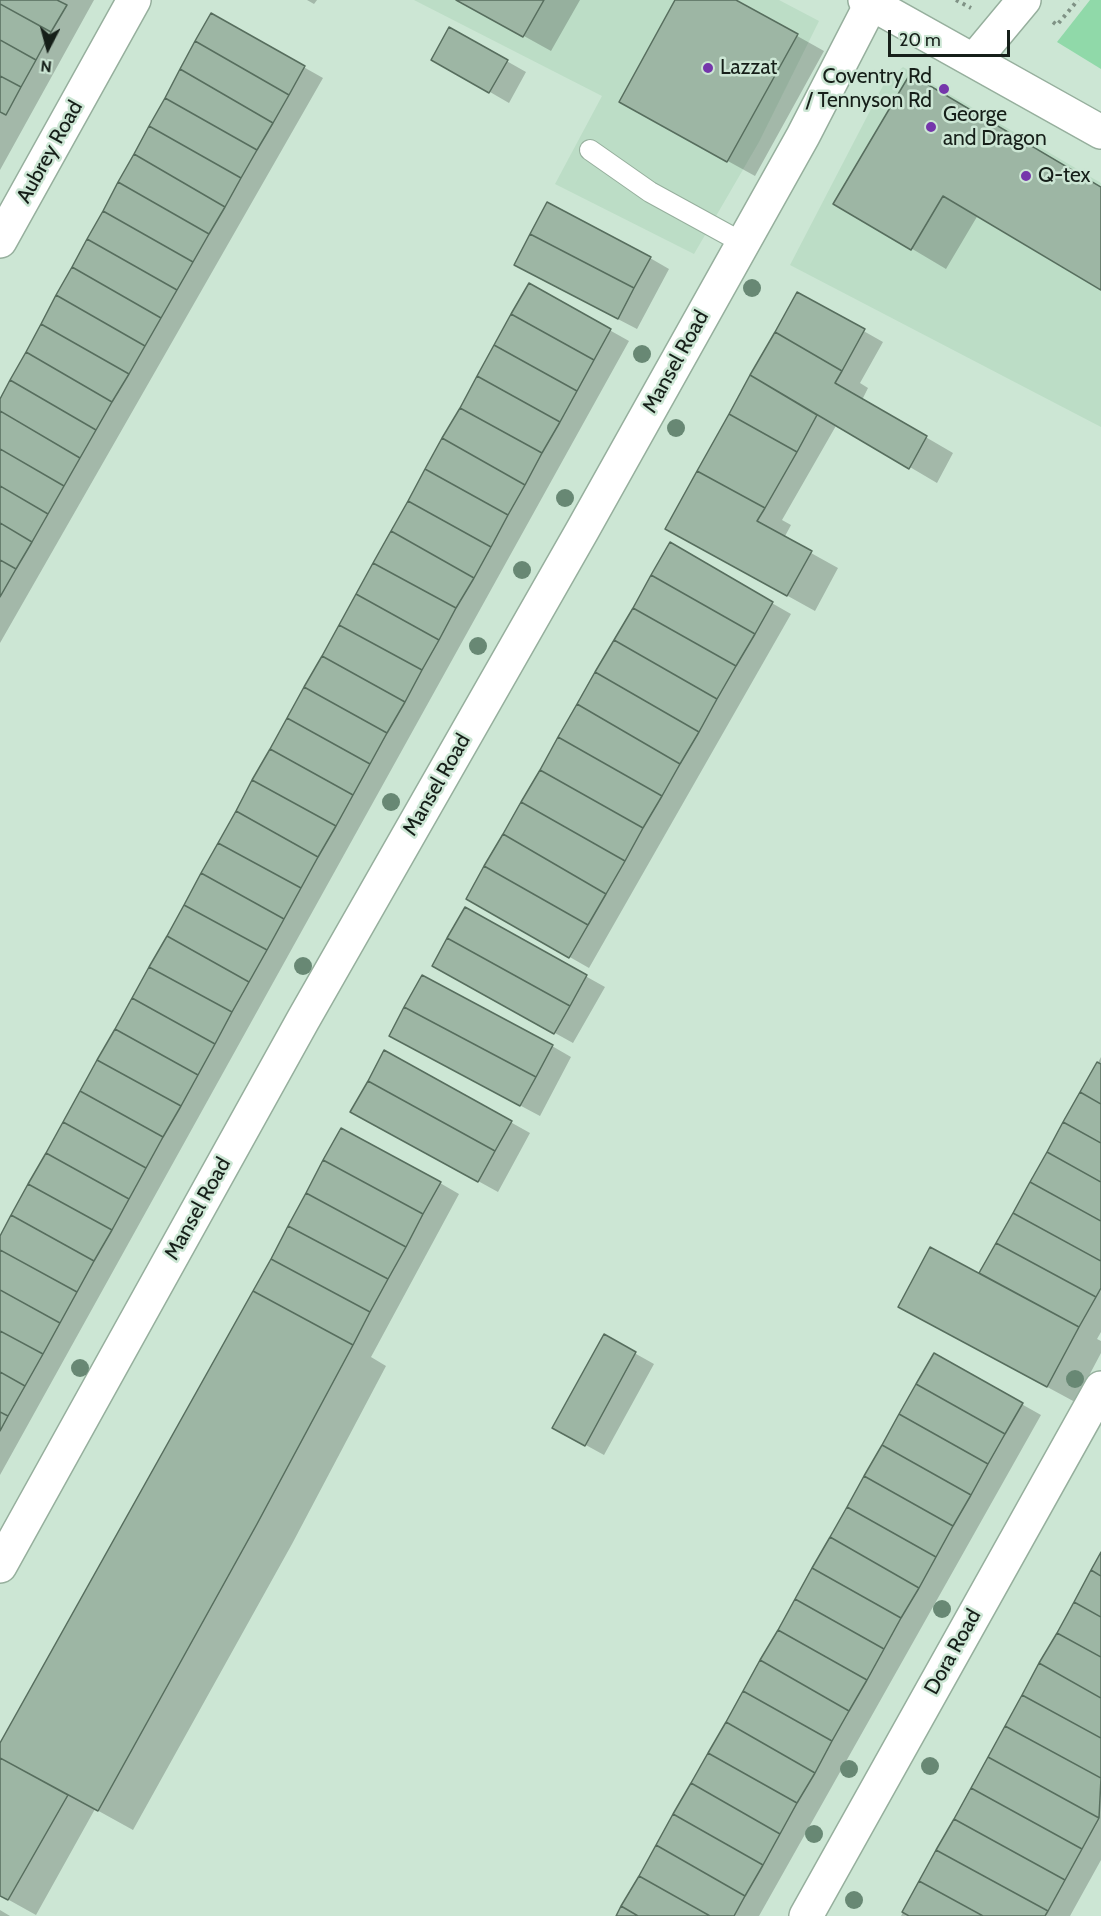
<!DOCTYPE html>
<style>
body{margin:0}
#map{position:relative;width:1101px;height:1916px;overflow:hidden;background:#cce6d4;font-family:Cabin,sans-serif}
canvas{display:block}
.north{position:absolute;left:18px;top:18px;width:60px;height:60px;-webkit-text-stroke:4px #cce6d4;paint-order:stroke;rotate:186deg;font-size:16px;font-weight:700;line-height:24px;text-align:center;color:#161f19}
.north::after{content:'';display:block;margin:auto;width:21px;height:27px;background:#161f19;clip-path:polygon(50% 0,100% 100%,50% 72%,0 100%)}
.scale{position:absolute;left:888px;top:30px;width:122px;height:27px;box-sizing:border-box;border:3px solid #161f19;border-top:0;padding-left:8px;font-size:18px;line-height:21px;white-space:nowrap;color:#161f19;-webkit-text-stroke:4px #cce6d4;paint-order:stroke}
</style>
<div id="map">
<canvas width="1101" height="1916"></canvas>
<div class="north">N</div>
<div class="scale">20 m</div>
</div>
<script>
const c = document.querySelector('canvas').getContext('2d');
c.lineJoin = 'round';
function paint(path, color) {
  c.fillStyle = color;
  c.fill(path, 'evenodd');
}
function trace(path, color, width, dash) {
  c.strokeStyle = color;
  c.lineWidth = width;
  c.lineCap = dash ? 'butt' : 'round';
  c.setLineDash(dash || []);
  c.stroke(path);
}
function drawText(font, color, halo, rows, align = 'center') {
  c.font = font + ' Cabin,sans-serif';
  c.lineWidth = 5;
  c.setLineDash([]);
  c.textBaseline = 'middle';
  c.strokeStyle = halo;
  c.fillStyle = color;
  for (const [text, x, y, turn = 0] of rows) {
    c.save();
    c.translate(x, y);
    c.rotate((+turn || 0) * Math.PI / 180);
    c.textAlign = isNaN(turn) ? turn : align;
    if (halo) c.strokeText(text, 0, 0);
    c.fillText(text, 0, 0);
    c.restore();
  }
}
const built = new Path2D(`
 M414,0h365l40,21 -60,121 -65,112 -139,-70 47,-88z
 M903,67l198,116v244l-311,-162 94,-181z`);
const green = new Path2D(`
 M1090,0h11v69l-44,-27z`);
const shadow = new Path2D(`
 M0,0h94l-94,170z
 M307,0h10l-3,4z
 M459,0h121l-29,51z
 M676,0h57l91,51 -69,125 -107,-59z
 M211,15l112,63 -323,565v-242z
 M450,29l76,43 -17,31 -76,-44z
 M911,76l190,112v100l-123,-73 -32,54 -111,-66z
 M650,258l19,11 -32,60 -102,-53z
 M529,285l100,56 -629,1134v-236z
 M798,294l85,48 -23,41 8,5 -6,12 91,53 -16,30 -100,-59 -55,96 9,5 -7,13 54,30 -23,43 -121,-67 57,-168z
 M670,545l121,69 -202,354 -121,-69z
 M465,909l140,78 -32,56 -121,-67z
 M552,1046l19,11 -31,59 -130,-69z
 M385,1052l145,81 -32,59 -127,-70z
 M1101,1057v275l-4,7 4,2v12l-26,49 -148,-80 63,-42 1,-2 -10,-6z
 M440,1183l19,11 -88,163 15,9 -94,178 -159,286 -38,-21 -59,106 -36,-20v-149z
 M604,1336l50,28 -50,91 -31,-17z
 M934,1355l107,60 -282,501h-141z
 M1101,1555v305l-31,56h-169z
 M0,1910l10,6h-10z`);
const building = new Path2D(`
 M0,0h57l10,5 -16,27 -51,-28z
 M456,0h88l-21,37z
 M675,0h61l62,34 -71,128 -108,-60z
 M0,4l51,28 -15,28 -36,-20z
 M211,13l94,53 -16,29 -94,-54z
 M449,27l59,33 -19,33 -58,-33z
 M0,40l36,20 -15,27 -21,-11z
 M195,41l94,54 -16,28 -93,-54z
 M180,69l93,54 -16,27 -92,-52z
 M910,74l191,113v103l-158,-94 -32,54 -78,-46z
 M0,76l21,11 -15,28 -6,-3z
 M165,98l92,52 -16,28 -92,-52z
 M149,126l92,52 -16,29 -91,-53z
 M134,154l91,53 -16,27 -91,-52z
 M118,182l91,52 -16,28 -90,-51z
 M547,202l104,55 -17,31 -104,-54z
 M103,211l90,51 -16,28 -90,-51z
 M530,234l104,54 -16,31 -104,-54z
 M87,239l90,51 -16,28 -89,-51z
 M72,267l89,51 -16,28 -89,-51z
 M529,283l82,46 -17,31 -83,-46z
 M797,292l68,37 -23,42 -67,-39z
 M56,295l89,51 -16,28 -88,-50z
 M511,314l83,46 -17,31 -83,-46z
 M41,324l88,50 -17,28 -86,-50z
 M775,332l67,39 -7,12 92,53 -18,33 -159,-94z
 M494,345l83,46 -17,31 -83,-46z
 M26,352l86,50 -16,28 -86,-50z
 M750,375l67,40 -20,37 -68,-38z
 M477,376l83,46 -18,31 -82,-45z
 M10,380l86,50 -16,28 -80,-47v-12z
 M460,408l82,45 -17,32 -83,-47z
 M0,411l80,47 -16,28 -64,-37z
 M729,414l68,38 -32,56 -68,-37z
 M442,438l83,47 -17,30 -83,-46z
 M0,449l64,37 -16,28 -48,-28z
 M425,469l83,46 -17,32 -83,-46z
 M697,471l68,37 -8,13 55,30 -25,45 -122,-67z
 M0,486l48,28 -16,28 -32,-19z
 M408,501l83,46 -17,31 -83,-47z
 M0,523l32,19 -16,27 -16,-9z
 M391,531l83,47 -18,30 -83,-45z
 M670,542l103,60 -18,32 -104,-59z
 M0,560l16,9 -16,28z
 M373,563l83,45 -17,32 -83,-46z
 M651,575l104,59 -19,32 -103,-58z
 M356,594l83,46 -17,30 -83,-45z
 M633,608l103,58 -19,33 -103,-59z
 M339,625l83,45 -17,32 -83,-46z
 M614,640l103,59 -18,33 -104,-60z
 M322,656l83,46 -18,31 -83,-46z
 M595,672l104,60 -19,32 -103,-60z
 M304,687l83,46 -17,31 -83,-46z
 M577,704l103,60 -18,32 -104,-59z
 M287,718l83,46 -17,31 -83,-46z
 M558,737l104,59 -19,32 -103,-58z
 M270,749l83,46 -17,31 -84,-46z
 M540,770l103,58 -18,33 -104,-59z
 M252,780l84,46 -18,31 -82,-46z
 M521,802l104,59 -19,33 -103,-60z
 M236,811l82,46 -17,31 -83,-45z
 M503,834l103,60 -18,31 -104,-59z
 M218,843l83,45 -17,31 -83,-46z
 M484,866l104,59 -19,33 -103,-59z
 M201,873l83,46 -17,31 -83,-45z
 M184,905l83,45 -18,32 -82,-46z
 M465,907l122,68 -17,31 -123,-68z
 M167,936l82,46 -17,30 -83,-45z
 M447,938l123,68 -16,28 -122,-68z
 M149,967l83,45 -17,32 -83,-46z
 M422,975l131,70 -17,32 -132,-70z
 M132,998l83,46 -17,31 -83,-46z
 M404,1007l132,70 -16,29 -131,-70z
 M115,1029l83,46 -17,31 -84,-46z
 M384,1050l128,71 -17,30 -127,-70z
 M97,1060l84,46 -18,31 -83,-46z
 M1097,1062l4,2v40l-21,-12z
 M368,1081l127,70 -17,31 -128,-70z
 M80,1091l83,46 -17,31 -83,-46z
 M1080,1092l21,12v39l-38,-21z
 M63,1122l83,46 -17,31 -83,-46z
 M1063,1122l38,21v39l-54,-30z
 M341,1128l100,54 -18,32 -100,-54z
 M1047,1152l54,30v39l-71,-39z
 M46,1153l83,46 -17,31 -84,-46z
 M323,1160l100,54 -17,33 -100,-54z
 M1030,1182l71,39v40l-88,-48z
 M28,1184l84,46 -18,31 -83,-46z
 M306,1193l100,54 -18,32 -100,-53z
 M1013,1213l88,48v27l-5,9 -100,-54z
 M11,1215l83,46 -17,31 -77,-42v-14z
 M288,1226l100,53 -18,33 -99,-53z
 M996,1243l100,54 -17,30 -100,-54z
 M930,1247l149,80 -32,60 -149,-80z
 M0,1250l77,42 -17,31 -60,-33z
 M271,1259l99,53 -17,33 -100,-54z
 M0,1290l60,33 -17,31 -43,-23z
 M253,1291l100,54 -96,179 -159,287 -98,-53v-15z
 M0,1331l43,23 -18,32 -25,-14z
 M604,1334l32,18 -51,94 -33,-18z
 M934,1353l89,50 -18,31 -89,-50z
 M0,1372l25,14 -17,30 -8,-4z
 M916,1384l89,50 -17,30 -89,-50z
 M0,1412l8,4 -8,15z
 M899,1414l89,50 -17,31 -89,-50z
 M882,1445l89,50 -18,31 -89,-50z
 M864,1476l89,50 -17,31 -89,-50z
 M847,1507l89,50 -17,31 -89,-51z
 M830,1537l89,51 -18,30 -89,-50z
 M1101,1552v24l-10,-6z
 M812,1568l89,50 -17,31 -89,-50z
 M1091,1570l10,6v41l-27,-15z
 M795,1599l89,50 -17,31 -89,-50z
 M1074,1602l27,15v40l-44,-24z
 M778,1630l89,50 -18,31 -89,-51z
 M1057,1633l44,24v41l-62,-35z
 M760,1660l89,51 -17,30 -89,-50z
 M1039,1663l62,35v40l-79,-43z
 M743,1691l89,50 -17,32 -89,-51z
 M1022,1695l79,43v40l-96,-52z
 M726,1722l89,51 -18,30 -89,-50z
 M1005,1726l96,52 -2,40 -111,-61z
 M708,1753l89,50 -17,31 -89,-51z
 M988,1757l111,61 -17,31 -111,-61z
 M0,1758l68,37 -60,105 -8,-4z
 M691,1783l89,51 -17,31 -90,-51z
 M971,1788l111,61 -17,31 -111,-61z
 M673,1814l90,51 -18,31 -89,-51z
 M954,1819l111,61 -17,31 -112,-61z
 M656,1845l89,51 -11,20h-24l-71,-40z
 M936,1850l112,61 -3,5h-62l-64,-35z
 M639,1876l71,40h-72l-17,-10z
 M919,1881l64,35h-74l-7,-4z
 M621,1906l17,10h-22z`);
const path = new Path2D(`
 M956,0l15,8
 M1053,22l4,3 21,-25`);
const service = new Path2D(`
 M590,150l60,42 93,51`);
const minor = new Path2D(`
 M974,60l50,-60
 M0,241l134,-241
 M0,1566l303,-546 279,-489 221,-395 68,-132
 M806,1916l295,-528`);
const tertiary = new Path2D(`
 M865,0l236,132`);
const trees = [
 [752,288],
 [642,354],
 [676,428],
 [565,498],
 [522,570],
 [478,646],
 [391,802],
 [303,966],
 [80,1368],
 [1075,1379],
 [942,1609],
 [930,1766],
 [849,1769],
 [814,1834],
 [854,1900]
];
const markers = [
 [708,68,6,"#7536ab"],
 [944,89,6,"#7536ab"],
 [931,127,6,"#7536ab"],
 [1026,176,6,"#7536ab"]
];
const poiNames = [
 ["Lazzat",720,68],
 ["Coventry Rd",932,77,"right"],
 ["/ Tennyson Rd",932,101,"right"],
 ["George",943,115],
 ["and Dragon",943,139],
 ["Q-tex",1038,176]
];
const streetNames = [
 ["Aubrey Road",50,152,-61],
 ["Mansel Road",676,362,-61],
 ["Mansel Road",437,785,-60],
 ["Mansel Road",198,1209,-61],
 ["Dora Road",953,1652,-61]
];
paint(built, '#bcddc6');
paint(green, '#90d9a9');
paint(shadow, '#0003');
paint(building, '#9db6a4');
trace(building, '#576e5e', 1.5);
trace(service, '#96af9d', 22);
trace(minor, '#96af9d', 36);
trace(tertiary, '#96af9d', 36);
trace(path, '#7f9285', 4, [3, 4.5]);
trace(service, '#fff', 20);
trace(minor, '#fff', 33);
trace(tertiary, '#fff', 33);
c.fillStyle = '#688874';
for (const [x, y] of trees) {
  c.beginPath();
  c.arc(x, y, 9, 0, 2 * Math.PI);
  c.fill();
}
for (const [x, y, r, color] of markers) {
  const dot = new Path2D();
  dot.arc(x, y, r, 0, 2 * Math.PI);
  c.fillStyle = color;
  c.fill(dot);
  trace(dot, '#cce6d4', 2);
}
drawText('21px', '#161f19', '#cce6d4', poiNames, 'left');
drawText('21px', '#161f19', '#cce6d4', streetNames);
</script>
